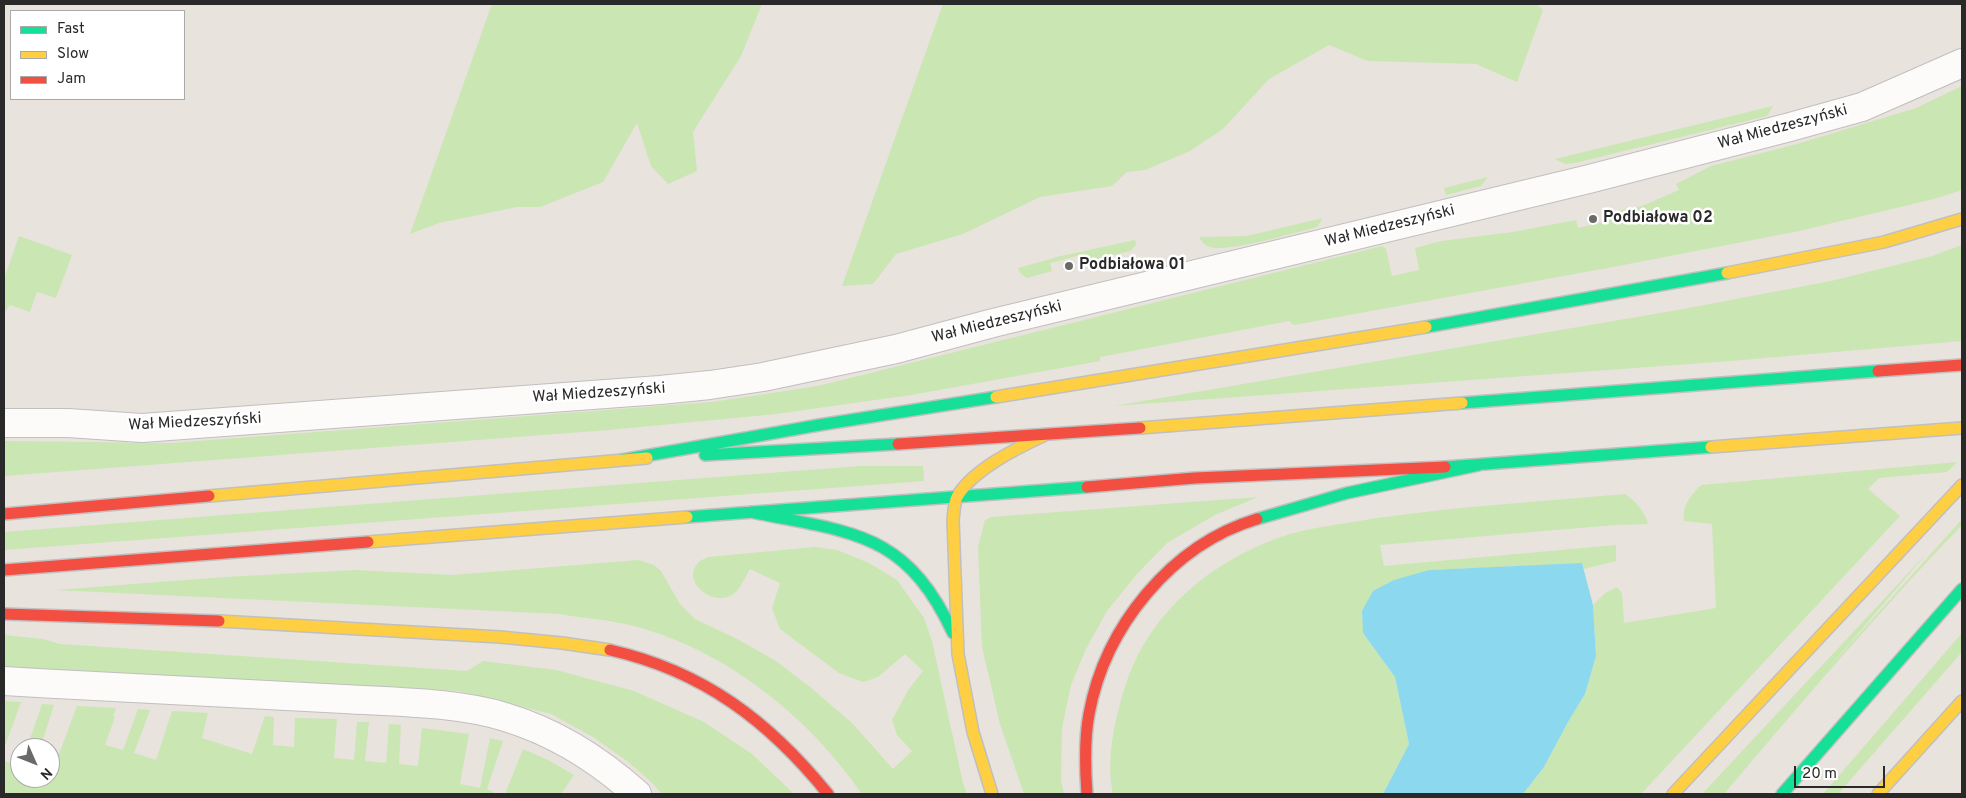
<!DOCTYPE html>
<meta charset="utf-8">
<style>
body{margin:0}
#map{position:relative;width:1966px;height:798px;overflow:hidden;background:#e8e3dd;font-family:Overpass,sans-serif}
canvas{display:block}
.frame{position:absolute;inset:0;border:5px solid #292929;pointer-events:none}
.legend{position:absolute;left:10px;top:10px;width:175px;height:90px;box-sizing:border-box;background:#fff;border:1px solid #a9a9a9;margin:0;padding:6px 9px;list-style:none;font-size:15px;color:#292929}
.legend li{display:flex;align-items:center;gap:10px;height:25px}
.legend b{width:25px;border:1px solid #a9a9a9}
.north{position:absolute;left:10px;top:738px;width:50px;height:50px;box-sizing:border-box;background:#fff;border:1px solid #a9a9a9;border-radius:50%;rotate:134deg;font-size:14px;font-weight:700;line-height:20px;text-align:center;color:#292929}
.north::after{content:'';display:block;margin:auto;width:18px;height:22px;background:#6c6a68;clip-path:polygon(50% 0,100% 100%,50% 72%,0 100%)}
.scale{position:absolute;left:1794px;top:766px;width:91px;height:22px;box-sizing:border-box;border:2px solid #292929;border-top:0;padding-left:6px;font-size:15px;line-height:18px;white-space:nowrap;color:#292929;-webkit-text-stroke:4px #fff;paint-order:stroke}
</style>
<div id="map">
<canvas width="1966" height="798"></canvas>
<div class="frame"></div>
<ul class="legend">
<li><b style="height:6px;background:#16e098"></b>Fast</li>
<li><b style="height:6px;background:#ffcf43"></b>Slow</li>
<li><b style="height:6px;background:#f24e42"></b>Jam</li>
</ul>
<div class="north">N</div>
<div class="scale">20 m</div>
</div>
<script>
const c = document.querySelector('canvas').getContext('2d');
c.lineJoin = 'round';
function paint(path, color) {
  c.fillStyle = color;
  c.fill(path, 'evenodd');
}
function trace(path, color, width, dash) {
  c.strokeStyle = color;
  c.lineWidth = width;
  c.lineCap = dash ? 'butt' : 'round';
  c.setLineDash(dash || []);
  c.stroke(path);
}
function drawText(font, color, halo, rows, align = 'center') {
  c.font = font + ' Overpass,sans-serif';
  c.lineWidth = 5;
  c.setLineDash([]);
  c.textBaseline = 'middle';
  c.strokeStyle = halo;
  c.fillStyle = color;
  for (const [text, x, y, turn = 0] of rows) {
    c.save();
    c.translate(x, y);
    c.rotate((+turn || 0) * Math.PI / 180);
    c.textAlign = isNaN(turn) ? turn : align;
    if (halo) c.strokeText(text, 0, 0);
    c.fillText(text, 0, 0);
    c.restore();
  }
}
const green = new Path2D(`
 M492,4h270l-21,52 -48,76 4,39 -29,13 -17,-18 -14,-43 -34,59 -63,25h-23l-78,16 -29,11z
 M943,4h594l6,6 -26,72 -41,-18 -108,-3 -39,-16 -60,34 -46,50 -33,22 -45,19 -18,2 -15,14 -72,11 -77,37 -67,20 -23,30 -31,2z
 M1962,86v104l-28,9 -135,32 -186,36 -319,58 -5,-4 -189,36v4l-189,34 -135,19 -167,16 -605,46v-35l167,2 541,-41 106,-16 564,-140 4,3 6,27 27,-6 -4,-22 26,-7 72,-9 63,-12 2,8 30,-7 -1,-8 35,-7 37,-16 -3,-6 35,-18 86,-22 119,-36z
 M1773,106l-6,10 -192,47 -10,1 -10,-5z
 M1488,177l-7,9 -35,9 -2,-7z
 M1323,218l-6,9c-19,5 -91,26 -107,20 -6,-2 -8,-5 -11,-10l48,-1z
 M19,236l53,19 -16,43 -19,-6 -7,20 -20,-7 -6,8v-34z
 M1135,240l1,5 -6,6 -47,12 -2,-8 -31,8 2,8 -25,7 -6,-4 -3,-6 43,-12z
 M1962,245v96l-231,20 -617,45 564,-96 153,-29 101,-25z
 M1957,462l-10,10 -68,6 -11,11 32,27 -259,278h-118l21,-27 24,-45 17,-28 11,-38 -3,-51 12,-12 12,-6 5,6 2,30 92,-15 -4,-84 -28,-3c-2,-16 6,-24 17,-36z
 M860,466h63l1,15 -920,69v-18z
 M1625,494c11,8 19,16 23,30l-33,1 -235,20 4,21 232,-21v16l-32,8 -2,-5 -153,6 -66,63 32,44 14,67 -26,50h-270c-7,-35 1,-70 11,-104 21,-71 78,-122 146,-149 24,-10 51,-14 77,-18 41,-7 82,-12 124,-16 51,-4 103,-9 154,-13z
 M1258,497l-43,18 -48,28 -30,31 -30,37 -21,38 -15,36 -9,43 -1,53 3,13h-40l-24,-70 -18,-77 -4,-100 7,-27 6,-3z
 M1962,519v6c-83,86 -161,178 -238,269h-22l225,-241 -100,117z
 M815,547l22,3 32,13 28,17 27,38 8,23 31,142 4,11h-105c-54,-78 -135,-143 -228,-168 -24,-6 -51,-8 -75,-12l-504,-24 170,-13 130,-7 97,5 187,-15 15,5 7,6 19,33 15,15 44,21 37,21 34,26 42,36 41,46 19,-18 -15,-16 -5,-15 17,-31 14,-18 -18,-17 -27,23 -15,5 -24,-9 -59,-44 -8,-21 8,-25 -30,-14c-5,8 -10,21 -18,26 -20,12 -51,-14 -34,-32 2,-3 7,-4 10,-6z
 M1962,633v19l-124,142h-15z
 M4,635l39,4 17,5 407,27 16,-10 73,9 78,21 70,31 48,32 42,40h-132l-12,-13 -23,-20 -34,-24 -42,-23 -92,-23 -455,-24z
 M4,701l17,1 -17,47z
 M42,704l12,1 -14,43h-13z
 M77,706l39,2 -3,8 2,1 -10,28 18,5 15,-41 12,1 -16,43 22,7 16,-49 36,2 -6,25 50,16 13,-38 9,1 -1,28 21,2 1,-29 42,1 -3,39 20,2 3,-38h12l-4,39 21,2 3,-39 12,1 -2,39 19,2 4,-38 47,6 -9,50 20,4 10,-50 13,3 -16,48 10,5h-493v-33l16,5v12h30z
 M523,749l27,12 24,14 -13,19h-56z`);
const water = new Path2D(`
 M1582,563l11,42 3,51 -11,38 -17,28 -24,45 -21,27h-140l26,-50 -14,-67 -32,-44 -1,-22 11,-20 21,-11 35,-10z`);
const street = new Path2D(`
 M4,423h64l74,5 518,-38 50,-5 53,-8 133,-28 97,-26 596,-144 201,-52 72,-20 100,-44
 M4,681c113,7 226,11 340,18 50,3 113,3 161,18 50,15 93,42 132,77`);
const fast = new Path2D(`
 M1426,327l301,-54
 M1462,403l416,-32
 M705,455l193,-11
 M622,460l197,-35 177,-28
 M1445,467l266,-20
 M751,512c100,21 154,18 202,121
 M687,517l400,-30
 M1257,519l90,-26 132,-28
 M1782,794l180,-205`);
const slow = new Path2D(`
 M1727,273l157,-31 78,-23
 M996,397l430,-70
 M1140,428l322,-25
 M1711,447l251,-19
 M209,496l438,-38
 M368,542l319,-25
 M219,621l281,16 62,6 48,7
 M992,794l-19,-62 -15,-78 -5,-134c1,-7 1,-17 4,-23 15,-27 60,-49 88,-62
 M1673,794l289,-309
 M1878,794l84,-93`);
const jam = new Path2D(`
 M1878,371l84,-6
 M898,444l242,-16
 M1087,487l108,-9 250,-11
 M4,514l205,-18
 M4,570l364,-28
 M4,614l215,7
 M610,650c93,21 159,71 218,144
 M1087,794c-2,-27 -3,-53 2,-80 16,-87 82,-169 168,-195`);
const markers = [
 [1593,219,5,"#6c6a68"],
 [1069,266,5,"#6c6a68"]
];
const streetNames = [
 ["Wał Miedzeszyński",1783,128,-15],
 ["Wał Miedzeszyński",1390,227,-14],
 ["Wał Miedzeszyński",997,323,-14],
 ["Wał Miedzeszyński",599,394,-4],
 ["Wał Miedzeszyński",195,423,-3]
];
const poiNames = [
 ["Podbiałowa 02",1603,219],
 ["Podbiałowa 01",1079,266]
];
paint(green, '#cae6b3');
paint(water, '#8cd9ef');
trace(street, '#c1bfbf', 30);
trace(fast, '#c1bfbf', 14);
trace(slow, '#c1bfbf', 14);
trace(jam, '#c1bfbf', 14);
trace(street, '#fcfbfa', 28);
trace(fast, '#16e098', 11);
trace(slow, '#ffcf43', 11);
trace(jam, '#f24e42', 11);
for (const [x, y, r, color] of markers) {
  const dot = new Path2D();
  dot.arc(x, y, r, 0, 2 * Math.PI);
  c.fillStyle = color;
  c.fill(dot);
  trace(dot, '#fff', 2);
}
drawText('16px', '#292929', '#fff', streetNames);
drawText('bold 16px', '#292929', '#fff', poiNames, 'left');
</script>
